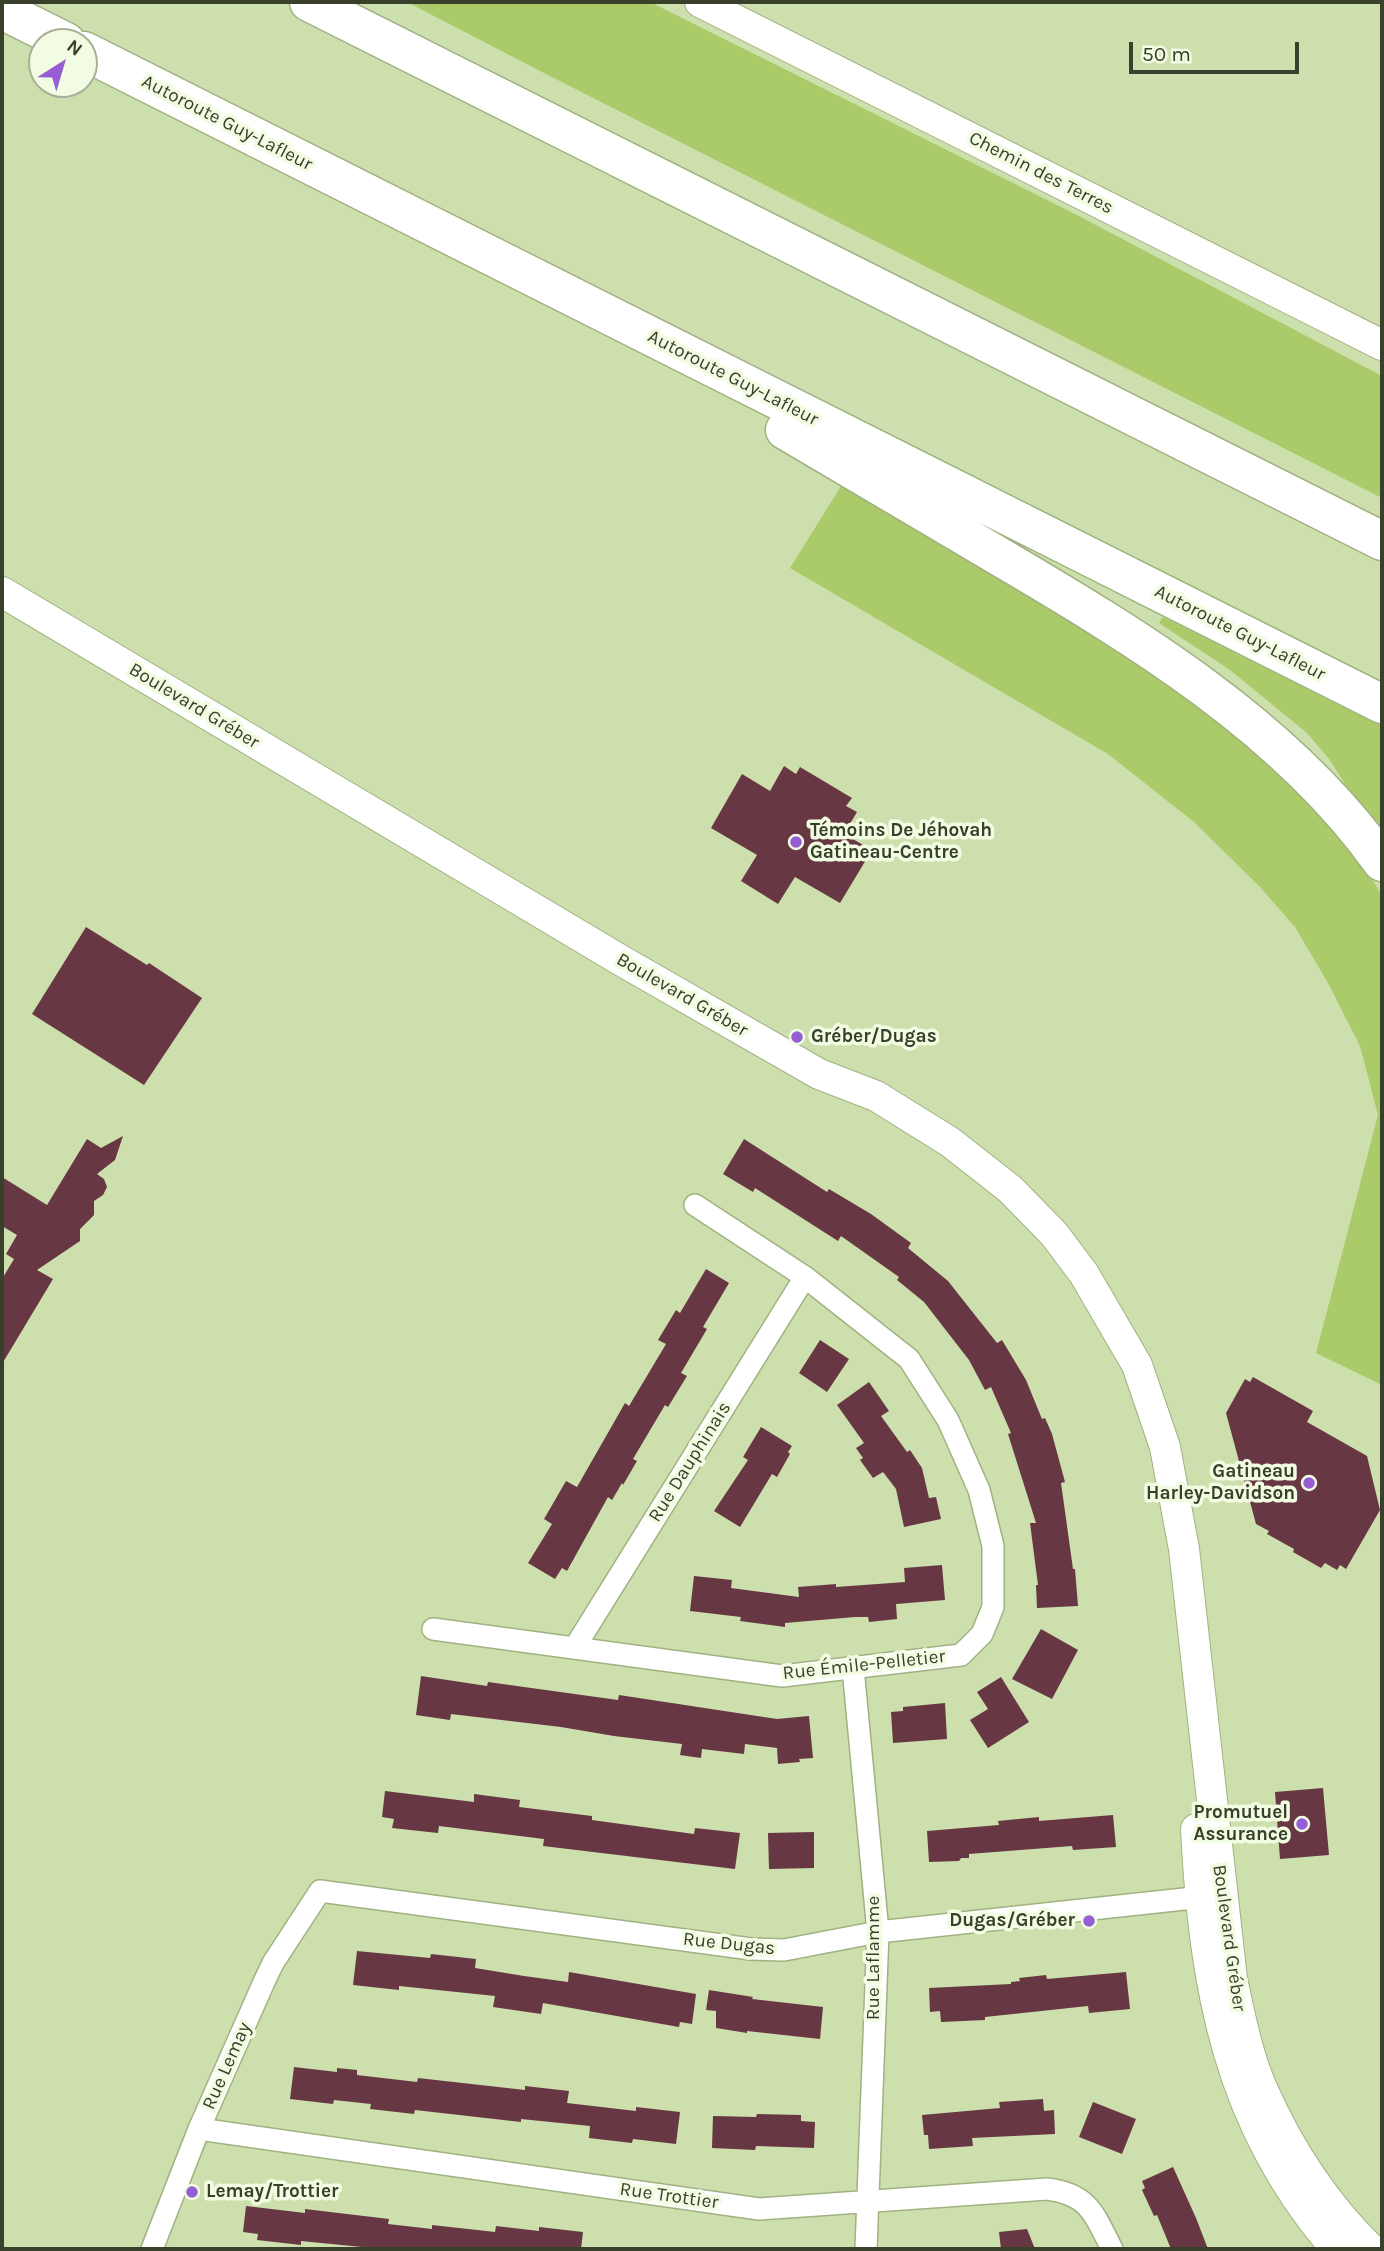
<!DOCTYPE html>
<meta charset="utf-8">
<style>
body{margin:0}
#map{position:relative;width:1384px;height:2251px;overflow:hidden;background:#cddfac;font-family:Karla,sans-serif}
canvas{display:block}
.frame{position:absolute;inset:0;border:4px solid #383f2b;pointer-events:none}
.north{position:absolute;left:28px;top:28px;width:70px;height:70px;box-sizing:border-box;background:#f2fce2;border:2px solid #a8b099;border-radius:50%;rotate:37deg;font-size:19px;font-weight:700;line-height:28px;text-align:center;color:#383f2b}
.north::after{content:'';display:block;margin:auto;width:24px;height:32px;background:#975dd4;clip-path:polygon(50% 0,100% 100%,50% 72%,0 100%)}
.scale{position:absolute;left:1129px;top:42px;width:170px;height:32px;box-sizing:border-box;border:4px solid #383f2b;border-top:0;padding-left:9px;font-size:21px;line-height:24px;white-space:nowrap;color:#383f2b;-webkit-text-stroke:5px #f2fce2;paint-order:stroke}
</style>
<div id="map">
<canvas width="1384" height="2251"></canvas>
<div class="frame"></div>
<div class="north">N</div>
<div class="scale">50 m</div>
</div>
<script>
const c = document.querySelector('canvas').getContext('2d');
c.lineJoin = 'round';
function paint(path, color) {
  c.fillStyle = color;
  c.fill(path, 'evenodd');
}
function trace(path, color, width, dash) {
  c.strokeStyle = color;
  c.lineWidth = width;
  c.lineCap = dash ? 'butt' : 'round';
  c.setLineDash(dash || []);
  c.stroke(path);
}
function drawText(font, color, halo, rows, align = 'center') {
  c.font = font + ' Karla,sans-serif';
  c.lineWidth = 7;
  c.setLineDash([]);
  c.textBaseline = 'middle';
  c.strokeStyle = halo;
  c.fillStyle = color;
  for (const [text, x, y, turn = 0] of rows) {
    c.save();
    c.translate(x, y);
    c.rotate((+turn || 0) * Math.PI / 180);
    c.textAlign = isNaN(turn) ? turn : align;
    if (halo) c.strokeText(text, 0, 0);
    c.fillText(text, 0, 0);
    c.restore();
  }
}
const green = new Path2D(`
 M407,2h243l425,212 307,162v122l-838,-425z
 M843,483l173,99 136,89 132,103 69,76 29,45v490l-66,-32 62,-238 -18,-69 -32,-63 -33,-56 -36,-41 -65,-64 -86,-68 -318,-186z
 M1163,617l219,109v104l-33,-40 -20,-31 -22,-26 -77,-63 -71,-47z`);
const building = new Path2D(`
 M784,766l12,8 4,-7 52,31 -6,8 11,6 -13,22 28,16 -32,53 -45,-26 -17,27 -37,-23 16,-26 -46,-27 31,-54 28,17z
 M86,927l61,38 2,-2 53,35 -58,87 -112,-71z
 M123,1136l-8,24 -18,14 7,5 3,8 -4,8 -9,6v14l-14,14v12l-43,29 16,9 -51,85v-85l12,-20 -8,-5 11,-19 -15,-9v-49l45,28 40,-66 14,9z
 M744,1139l83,53 2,-3 42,25 40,29 -3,5 40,33 49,62 5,-3 24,40 16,39 3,-1 7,16 13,48 -4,1 12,86h2l3,37 -41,2 -1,-23h2l-8,-62h6l-28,-89 3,-1 -20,-46 -6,3 -16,-30 -45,-58 -27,-22 2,-3 -58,-41 -3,5 -83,-53 -2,4 -30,-18z
 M706,1269l23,14 -26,44 4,2 -26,44 6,3 -19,31 -3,-2 -32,54 4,2 -14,24 -1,-2 -10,17 -4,-3 -41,74 -5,-3 -7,11 -27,-16 24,-39 -8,-5 22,-38 11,6 48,-84 4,3 37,-62 -8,-4 18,-30 4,3z
 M820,1340l29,19 -22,33 -28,-19z
 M1253,1377l60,34 -6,11 60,34 13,54 -34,59 -6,-4 -3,5 -12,-7 -4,5 -28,-16 1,-3 -27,-15 2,-3 -13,-7 -30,-111 19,-34 5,3z
 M869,1382l20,29 -8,5 26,36 3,-2 12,18 7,30 7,-1 5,22 -37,8 -8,-38 -13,-17 -10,6 -13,-18 3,-2 -7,-10 8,-5 -27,-38z
 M761,1427l31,19 -4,6 2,2 -13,23 -5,-3 -32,53 -26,-16 34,-51 -5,-3z
 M942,1565l3,35 -49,4 1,15 -28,3 -1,-5h-13l-70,6v4l-45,-6 1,-4 -51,-6 4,-35 38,4 -1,8 68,9 -1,-10 38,-3v3l69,-5 -1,-14z
 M1041,1629l37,21 -26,49 -40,-20z
 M421,1676l66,10 1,-4 130,18 1,-5 158,24 32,-3 4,42 -14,1 1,3 -22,2 -1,-16 -32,-4 -1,10 -42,-5 -1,9 -21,-3 2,-11 -68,-8 -53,-9 -110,-13 -1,6 -34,-5z
 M1001,1677l28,45 -41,26 -18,-28 18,-11 -11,-17z
 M945,1703l2,36 -54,4 -2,-31 12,-1v-4z
 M1323,1788l6,67 -49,4 -5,-67z
 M385,1791l89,11v-8l46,6 -1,7 73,9v4l102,14 1,-6 45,5 -5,36 -192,-23 1,-7 -105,-13 -1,7 -46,-5 2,-9 -12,-2z
 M1113,1815l3,32 -43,3 -1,-4 -103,8v4h-8l-2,3 -30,1 -2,-31 72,-6 -1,-4 41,-4v4z
 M814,1832v36l-45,1 -1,-36z
 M357,1951l73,7 1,-4 45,5 -1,9 49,8 44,6 1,-10 127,22 -4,30 -12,-2 -1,5 -136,-24 -2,11 -48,-7 2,-11 -96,-10v4l-46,-5z
 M1126,1972l4,37 -41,4 -1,-7 -103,11v3l-44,2 -1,-11 -10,1 -1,-24 82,-4v-2l9,-1 -1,-3 27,-3 1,4z
 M709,1990l44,7 -1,2 71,8 -3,32 -73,-8v2l-31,-5v-17l-10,-1z
 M294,2067l43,5v-4l20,2v5l60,7 1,-4 107,12v-4l44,5 -2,12 69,8v-4l44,5 -4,32 -43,-5 -1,4 -43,-5 1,-12 -69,-7v3l-106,-12 -1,4 -44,-5 1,-5 -37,-4 -1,4 -43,-5z
 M1043,2099l1,12 10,-1 1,24 -83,4 1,8 -44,3 -1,-14h-4l-2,-20 78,-7 -1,-6z
 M1093,2102l43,17 -14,35 -43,-17z
 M757,2114l44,1v6l14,1 -1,26 -58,-2 -1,4 -43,-2 1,-32 43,1z
 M1173,2167l23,51 12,31h-37l-14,-34 -3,1 -12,-26 3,-2 -3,-7z
 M246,2206l59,7v-4l84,10 -1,5 44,5v-4l63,7 1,-6 43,5v-4l44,5 -2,17h-199l-81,-8v4l-44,-5 1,-6 -15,-2z
 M1027,2229l8,20h-34l-2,-17z`);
const street = new Path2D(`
 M433,1629l349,47 179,-21 21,-21 11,-27v-61l-14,-56 -31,-70 -39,-61 -104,-82 -110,-72
 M575,1647l230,-370
 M853,1668l25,264 -12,317
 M199,2129l560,80 288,-20c42,5 47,25 65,60
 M152,2249l47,-120 65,-147 9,-19 47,-72 431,58 33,1 94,-18 334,-36`);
const secondary = new Path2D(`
 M700,2l682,343
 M2,592l620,369 197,113 57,22 74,46 60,47 44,45 30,40 53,91 28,82 19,102 48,430c8,36 15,75 30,109 26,59 63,116 109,161
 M1196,1829c8,158 32,296 140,420`);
const highway = new Path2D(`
 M309,2l1073,539
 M2,10l64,32
 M84,51l1298,653
 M785,430c70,42 140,83 210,124 141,83 291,173 387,308`);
const markers = [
 [796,842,7,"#975dd4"],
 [797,1037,7,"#975dd4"],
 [1309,1483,7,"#975dd4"],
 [1302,1824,7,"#975dd4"],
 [1089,1921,7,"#975dd4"],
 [192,2192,7,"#975dd4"]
];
const streetNames = [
 ["Autoroute Guy-Lafleur",227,123,27],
 ["Chemin des Terres",1041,173,27],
 ["Autoroute Guy-Lafleur",733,378,27],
 ["Autoroute Guy-Lafleur",1240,633,27],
 ["Boulevard Gréber",194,706,31],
 ["Boulevard Gréber",682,995,30],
 ["Rue Dauphinais",690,1462,-58],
 ["Rue Émile-Pelletier",864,1665,-6],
 ["Boulevard Gréber",1229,1938,82],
 ["Rue Dugas",729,1944,6],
 ["Rue Laflamme",874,1958,-90],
 ["Rue Lemay",227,2066,-66],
 ["Rue Trottier",669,2196,8]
];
const poiNames = [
 ["Témoins De Jéhovah",810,831],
 ["Gatineau-Centre",810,853],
 ["Gréber/Dugas",811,1037],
 ["Gatineau",1295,1472,"right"],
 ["Harley-Davidson",1295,1494,"right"],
 ["Promutuel",1288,1813,"right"],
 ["Assurance",1288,1835,"right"],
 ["Dugas/Gréber",1075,1921,"right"],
 ["Lemay/Trottier",206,2192]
];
paint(green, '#abca69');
paint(building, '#673844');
trace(street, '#a1b281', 24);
trace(secondary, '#a1b281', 32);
trace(highway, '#a1b281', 41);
trace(street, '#fff', 21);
trace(secondary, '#fff', 30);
trace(highway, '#fff', 38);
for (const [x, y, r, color] of markers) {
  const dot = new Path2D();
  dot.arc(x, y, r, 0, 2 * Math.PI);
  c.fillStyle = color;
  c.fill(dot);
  trace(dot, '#f2fce2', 2.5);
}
drawText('19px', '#383f2b', '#f2fce2', streetNames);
drawText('bold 19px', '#383f2b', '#f2fce2', poiNames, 'left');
</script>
